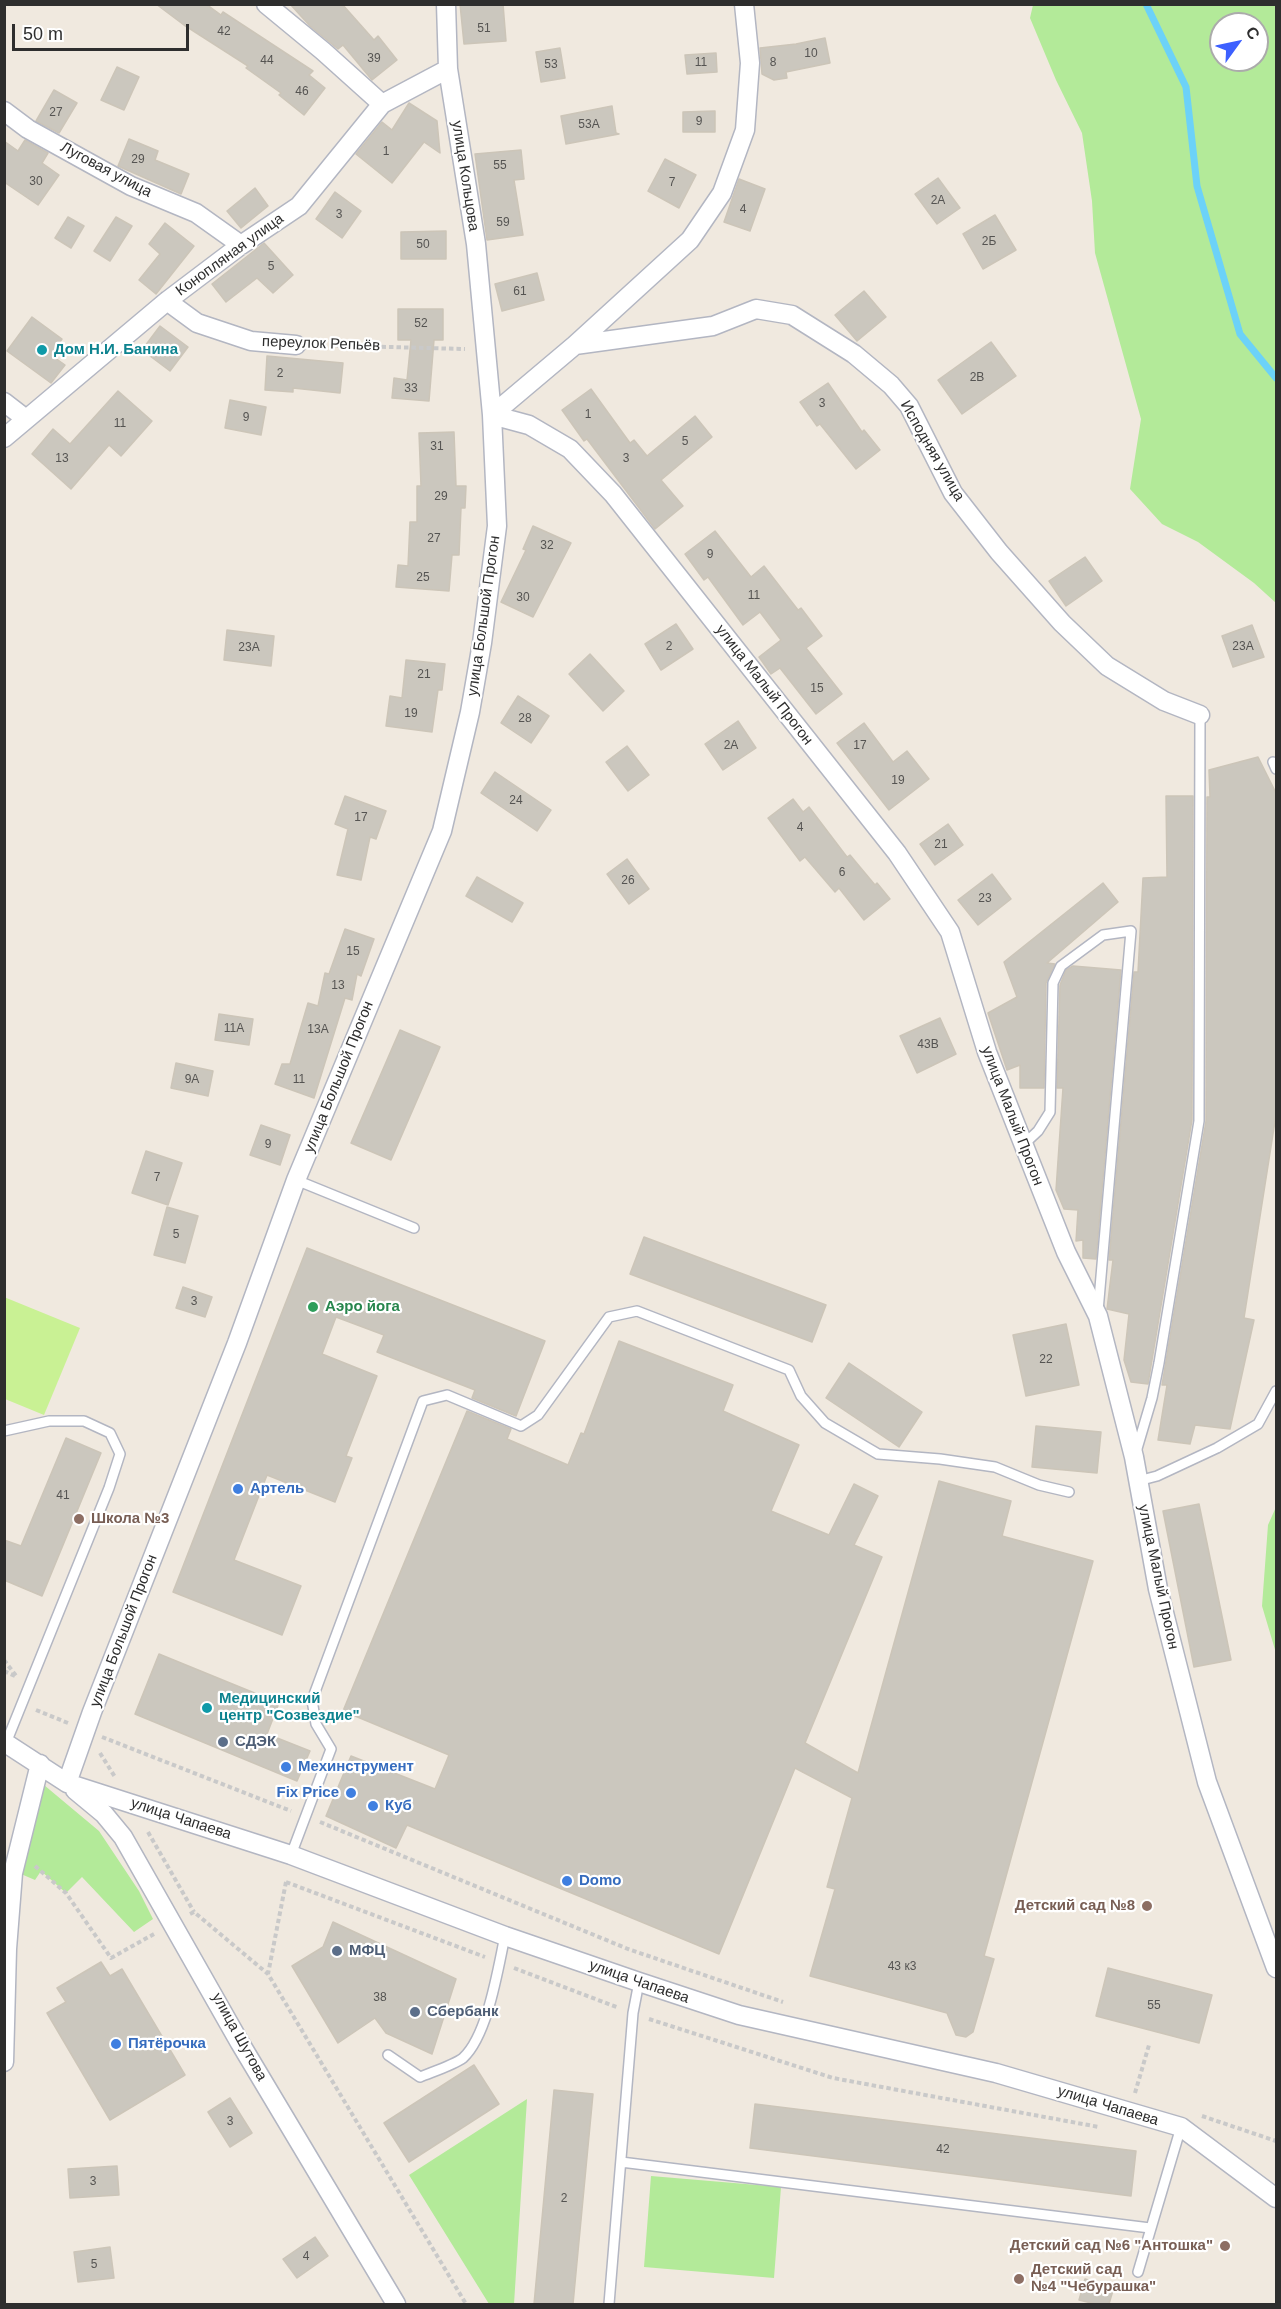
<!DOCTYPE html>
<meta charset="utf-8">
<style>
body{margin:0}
#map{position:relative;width:1281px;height:2309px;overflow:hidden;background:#f0e9df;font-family:Helvetica,sans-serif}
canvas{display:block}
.frame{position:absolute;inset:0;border:6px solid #2e2e2e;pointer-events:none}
.north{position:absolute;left:1209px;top:12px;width:60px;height:60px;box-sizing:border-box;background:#fff;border:2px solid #ababab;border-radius:50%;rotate:57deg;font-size:16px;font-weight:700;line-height:24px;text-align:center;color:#2e2e2e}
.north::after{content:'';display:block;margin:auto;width:21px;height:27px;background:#3d60ff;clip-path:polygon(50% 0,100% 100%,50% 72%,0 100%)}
.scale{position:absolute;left:12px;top:24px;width:177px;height:27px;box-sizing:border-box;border:3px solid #2e2e2e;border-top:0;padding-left:8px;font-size:18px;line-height:21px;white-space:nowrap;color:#2e2e2e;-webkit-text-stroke:4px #fff;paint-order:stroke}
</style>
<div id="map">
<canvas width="1281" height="2309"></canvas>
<div class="frame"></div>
<div class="north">С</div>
<div class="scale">50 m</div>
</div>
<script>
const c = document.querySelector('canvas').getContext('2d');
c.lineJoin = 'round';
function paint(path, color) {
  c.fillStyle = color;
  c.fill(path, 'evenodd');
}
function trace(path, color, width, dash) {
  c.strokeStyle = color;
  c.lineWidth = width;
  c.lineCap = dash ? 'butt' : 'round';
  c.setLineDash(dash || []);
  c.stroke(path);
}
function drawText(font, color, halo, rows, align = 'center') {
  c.font = font + ' Helvetica,sans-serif';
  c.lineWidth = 4.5;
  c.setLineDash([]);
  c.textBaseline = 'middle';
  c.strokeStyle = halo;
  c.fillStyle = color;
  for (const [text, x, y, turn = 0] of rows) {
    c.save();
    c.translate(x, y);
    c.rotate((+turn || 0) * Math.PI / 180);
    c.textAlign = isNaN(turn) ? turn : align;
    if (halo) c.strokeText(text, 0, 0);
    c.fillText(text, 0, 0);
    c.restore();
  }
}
const green = new Path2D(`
 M1033,5h243v598l-22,-20 -56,-41 -36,-18 -32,-35 11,-70 -46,-166 -3,-52 -10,-68 -26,-53 -26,-62zM1221,24h36v36h-36z
 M1276,1507v146l-14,-47 6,-81z
 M44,1785l55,46 40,60 14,28 -19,13 -52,-55 -16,16 -25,-22 -6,9 -14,-6 15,-65z
 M527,2099l-13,205h-25l-80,-129z
 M651,2176l130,11 -7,91 -130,-11z`);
const pitch = new Path2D(`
 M4,1297l76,31 -36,87 -39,-16z`);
const stream = new Path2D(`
 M1146,4l40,83 11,99 43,148 36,44`);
const building = new Path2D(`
 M156,4h50l15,11 2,-3 90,59 -4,4 16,13 -21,27 -25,-20 2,-2 -35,-25 2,-2 -64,-41z
 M290,4h52l32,36 4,-4 19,24 -25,20 -29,-35 -5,4 -28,-23z
 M460,4h43l3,37 -42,3z
 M825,38l5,25 -44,9 1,6 -13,2 -12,-6 -2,-26 36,-4z
 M560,48l5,30 -24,4 -5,-30z
 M716,53l1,19 -30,2 -2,-19z
 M117,67l22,10 -15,33 -23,-10z
 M54,90l23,13 -18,30 -23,-12z
 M409,103l28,18 3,32 -16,-11 -32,41 -36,-29 26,-32 10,8z
 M612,106l4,27 3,1 -53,10 -5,-28z
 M715,111v21h-32v-20z
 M129,139l29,12 -3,9 34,14 -8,20 -63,-28z
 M25,140l23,13 -6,10 17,12 -21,30 -34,-23v-41l14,10z
 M521,150l3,29 -10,1 9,55 -36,5 -12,-86z
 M665,159l31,16 -17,33 -31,-17z
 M938,178l22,30 -23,16 -22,-30z
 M739,179l26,10 -15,42 -26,-9z
 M255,188l13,18 -27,22 -14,-17z
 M335,192l26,19 -19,27 -26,-19z
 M995,215l21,35 -33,19 -20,-35z
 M68,217l16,9 -13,22 -16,-10z
 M116,217l16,9 -22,35 -16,-10z
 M165,223l29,23 -38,48 -17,-14 21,-26 -11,-10z
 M446,231v28h-45v-27z
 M264,243l29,32 -20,18 -16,-15 -31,24 -14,-18z
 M537,273l7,27 -42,11 -7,-27z
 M864,291l22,26 -29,24 -22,-26z
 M398,309h45v31h-9l-5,61 -37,-3 2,-20 13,2 4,-40h-13z
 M32,317l30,22 -11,16 14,10 -14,18 -44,-32z
 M160,326l28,21 -18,24 -28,-21z
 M991,342l25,34 -54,38 -24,-34z
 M267,356l76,7 -3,30 -47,-5v4l-28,-2z
 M828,383l34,49 2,-2 16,20 -24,19 -36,-45 -3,2 -17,-24z
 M591,389l39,54 4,-3 13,16 48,-40 17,21 -51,43 22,26 -28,23 -68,-90 -3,2 -22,-31z
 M118,391l34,30 -31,35 -12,-11 -38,44 -39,-35 21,-25 17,15z
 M230,400l36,7 -5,28 -36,-7z
 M454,432l2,54h10l-1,22h-4l-2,47h-7l-3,36 -53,-4 2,-22 10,1 2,-44h7v-36h4l-2,-53z
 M533,526l38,17 -38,74 -32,-15 25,-52 -3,-1z
 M715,531l36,46 13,-11 34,44 3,-2 21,28 -16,12 36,46 -26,20 -36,-46 -9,6 -12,-17 22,-17 -21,-28 -17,13 -35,-48 -4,3 -19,-26z
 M1085,557l17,24 -36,25 -17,-25z
 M676,624l17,25 -32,21 -16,-26z
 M1252,625l12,32 -31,10 -11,-31z
 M227,630l47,6 -3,30 -47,-6z
 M590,654l34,37 -21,20 -34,-37z
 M406,660l39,4 -3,26h-4l-6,42 -46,-6 4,-30 12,2z
 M518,696l31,20 -18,27 -30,-20z
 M738,721l18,27 -33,22 -18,-26z
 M864,723l29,39 14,-11 22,28 -40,31 -52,-67z
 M627,746l22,29 -21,16 -22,-29z
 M1258,757l18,36v322l-32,203 10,2 -24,109 -35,-4 -5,19 -32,-4 9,-55h-5l44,-264 1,-324h3l-1,-27z
 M495,772l56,38 -14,21 -56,-38z
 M345,796l41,15 -10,28 -6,-2 -9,43 -24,-5 11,-46 -13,-5z
 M1166,796h27l-1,324 -44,264 -17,-2 -7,-22 5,-46 -22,-5 6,-49h-4l25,-288h4l5,-94 24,-1z
 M793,799l10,13 6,-5 38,50 3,-2 25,30 2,-2 13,16 -26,21 -25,-32 -4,4 -30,-35 -5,4 -32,-43z
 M948,824l15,21 -28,20 -15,-21z
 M627,859l22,30 -20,15 -22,-30z
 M992,874l19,25 -33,26 -20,-25z
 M477,877l46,26 -11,19 -46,-26z
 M1103,883l15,19 -71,61 8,1 -9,19 -2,105h-24v-23l-13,5 -19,-57 29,-16 -13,-35z
 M345,929l29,10 -13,37 -4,-2 -5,26 -7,-2 -31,100 -39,-14 7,-20h8l18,-61 10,3 7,-33 4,1z
 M1073,966l48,4 -25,289 -13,-1v-18l-7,1 2,-31 -14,-1 -8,-19 7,-102h-6l3,-103 6,-15z
 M219,1014l34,5 -4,26 -34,-5z
 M940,1018l16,36 -39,19 -17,-37z
 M400,1030l40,17 -49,113 -40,-17z
 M176,1063l37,8 -5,25 -37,-8z
 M261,1125l29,10 -10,30 -30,-10z
 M146,1151l36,12 -14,42 -36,-12z
 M167,1207l31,9 -13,47 -31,-8z
 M644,1237l182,68 -14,37 -182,-68z
 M307,1248l238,93 -29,75 -44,-18 3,-8 -98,-38 7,-17 -48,-18 -14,37 55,22 -31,80 6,2 -17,44 -68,-27 -33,85 67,26 -19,49 -109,-43z
 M183,1287l29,10 -7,20 -29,-9z
 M1066,1324l13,61 -53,11 -13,-61z
 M619,1341l114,44 -10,26 76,34 -28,66 58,24 25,-51 24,12 -24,49 28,12 -77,186 53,30 81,-292 72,20 -9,35 91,25 -109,395 10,3 -21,73 -7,5 -10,-2 -9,-22 -137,-37 25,-87 -8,-2 25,-89 -57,-30 -76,186 -312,-129 -11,23 -70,-32 25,-60 84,33 14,-34 -106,-44 124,-300 44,18 -4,10 61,26 13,-32 3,1z
 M849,1363l73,49 -23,35 -73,-49z
 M1036,1426l65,6 -4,41 -65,-6z
 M66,1438l35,15 -59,143 -38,-16v-40l17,6z
 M1199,1504l32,156 -37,7 -31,-156z
 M159,1654l120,49 -12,31 43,17 -13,30 -162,-67z
 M333,1922l123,57 -24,75 -46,-21 -11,-15 -37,25 -46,-77 31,-19z
 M101,1962l9,14 12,-7 63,106 -75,45 -63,-107 19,-11 -9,-14z
 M1108,1968l104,27 -13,48 -103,-27z
 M474,2065l25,39 -90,58 -25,-39z
 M554,2090l39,4 -20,210h-39z
 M230,2098l22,35 -22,14 -22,-35z
 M755,2104l381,47 -5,45 -381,-48z
 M117,2166l2,29 -49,3 -2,-29z
 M315,2237l13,19 -31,22 -14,-19z
 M110,2247l4,31 -36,4 -4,-30z
 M1085,2279l29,8 -5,17h-14l-16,-4z`);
const path = new Path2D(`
 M314,345l151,4
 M4,1660l13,17
 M4,1671l11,5
 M36,1710l32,13
 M102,1737l189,74
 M100,1753l15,24
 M320,1822l308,127 155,53
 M148,1832l46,80
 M35,1866l31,27 45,65 43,-24
 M286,1882l199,75
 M286,1882l-18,92 198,330
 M190,1914l4,-2 74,62
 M514,1968l105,40
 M649,2019l184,59 266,49
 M1135,2093l14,-48
 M1202,2116l74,25`);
const lane = new Path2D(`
 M1273,762l3,7
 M1023,1145l15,-14 12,-19 3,-129 8,-17 42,-31 28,-4 -33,380
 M296,1180l118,48
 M4,1431l45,-10h35l26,12 10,21 -11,34 -103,255
 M1136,1452l16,-54 7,-35 40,-242 1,-406
 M1138,1481l19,-5 60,-28 41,-24 18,-33
 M291,1855l40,-106 -15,-25 -4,-24 111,-299 24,-6 74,31 17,-11 71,-98 28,-6 152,59 12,26 24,27 53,31 62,5 55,8 44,18 30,7
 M388,2055l32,22c12,-5 34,-12 43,-19 25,-23 35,-90 42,-122
 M621,2162l529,66
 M1138,2272l43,-145
 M609,2304l24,-291 6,-31`);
const street = new Path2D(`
 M266,4l57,47 59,53
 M4,111l24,18 103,57 65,27 45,32
 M167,301l30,22 54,18 45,4
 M575,345l138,-19 43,-17 36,6 62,39 37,31 18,21 44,87 46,59 63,71 45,43 57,35 36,14
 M4,402l22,17
 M492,415l37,10 41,24 43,45 284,359 53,79 37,120 79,200 32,64 36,141 24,132 49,193 69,186
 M492,415l83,-70 115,-105 32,-47 23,-63 5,-67 -6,-59
 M4,438l163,-137 74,-56 58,-39 83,-102 66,-35
 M4,1742l63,41 224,72 214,81 134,46 100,33 257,58 185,54 95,71
 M67,1783l25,-71 145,-369 59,-163 146,-349 28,-119 12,-69 15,-117 -5,-111 -16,-171 -28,-175 -2,-65
 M75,1790l29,24 19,23 117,206 156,261
 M4,2062l3,-113 6,-76 27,-109`);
const markers = [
 [42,350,6,"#0f9aa8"],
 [313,1307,6,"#2e9e5b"],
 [238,1489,6,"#3f7fe0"],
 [79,1519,6,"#8d6e63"],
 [207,1708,6,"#0f9aa8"],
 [223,1742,6,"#5c6f8a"],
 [286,1767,6,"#3f7fe0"],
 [351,1793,6,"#3f7fe0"],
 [373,1806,6,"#3f7fe0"],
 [567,1881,6,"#3f7fe0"],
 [1147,1906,6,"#8d6e63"],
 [337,1951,6,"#5c6f8a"],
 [415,2012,6,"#5c6f8a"],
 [116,2044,6,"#3f7fe0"],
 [1225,2246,6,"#8d6e63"],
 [1019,2279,6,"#8d6e63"]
];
const numberNames = [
 ["51",484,29],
 ["42",224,32],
 ["10",811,54],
 ["39",374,59],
 ["44",267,61],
 ["11",701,63],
 ["8",773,63],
 ["53",551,65],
 ["46",302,92],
 ["27",56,113],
 ["9",699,122],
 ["53А",589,125],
 ["1",386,152],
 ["29",138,160],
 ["55",500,166],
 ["30",36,182],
 ["7",672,183],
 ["2А",938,201],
 ["4",743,210],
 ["3",339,215],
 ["59",503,223],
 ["2Б",989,242],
 ["50",423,245],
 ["5",271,267],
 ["61",520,292],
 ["52",421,324],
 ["2",280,374],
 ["2В",977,378],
 ["33",411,389],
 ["3",822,404],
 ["1",588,415],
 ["9",246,418],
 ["11",120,424],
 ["5",685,442],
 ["31",437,447],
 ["13",62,459],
 ["3",626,459],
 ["29",441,497],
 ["27",434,539],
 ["32",547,546],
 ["9",710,555],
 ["25",423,578],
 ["11",754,596],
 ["30",523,598],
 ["2",669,647],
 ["23А",1243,647],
 ["23А",249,648],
 ["21",424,675],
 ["15",817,689],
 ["19",411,714],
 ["28",525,719],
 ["2А",731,746],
 ["17",860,746],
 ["19",898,781],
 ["24",516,801],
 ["17",361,818],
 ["4",800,828],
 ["21",941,845],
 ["6",842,873],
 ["26",628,881],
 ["23",985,899],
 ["15",353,952],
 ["13",338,986],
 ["11А",234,1029],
 ["13А",318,1030],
 ["43В",928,1045],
 ["9А",192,1080],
 ["11",299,1080],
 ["9",268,1145],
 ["7",157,1178],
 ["5",176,1235],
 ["3",194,1302],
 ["22",1046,1360],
 ["41",63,1496],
 ["43 к3",902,1967],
 ["38",380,1998],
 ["55",1154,2006],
 ["3",230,2122],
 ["42",943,2150],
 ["3",93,2182],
 ["2",564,2199],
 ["4",306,2257],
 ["5",94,2265]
];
const streetNames = [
 ["Луговая улица",106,170,28],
 ["улица Кольцова",465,176,81],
 ["Конопляная улица",230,255,-36],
 ["переулок Репьёв",321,344,2],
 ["Исподняя улица",932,451,60],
 ["улица Большой Прогон",484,616,-82],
 ["улица Малый Прогон",764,685,52],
 ["улица Большой Прогон",339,1077,-68],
 ["улица Малый Прогон",1012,1116,69],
 ["улица Малый Прогон",1158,1577,78],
 ["улица Большой Прогон",124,1631,-69],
 ["улица Чапаева",181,1819,18],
 ["улица Чапаева",639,1982,19],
 ["улица Шутова",239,2037,61],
 ["улица Чапаева",1108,2106,17]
];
const cultureNames = [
 ["Дом Н.И. Банина",54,350],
 ["Медицинский",219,1699],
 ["центр \"Созвездие\"",219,1716]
];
const leisureNames = [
 ["Аэро йога",325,1307]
];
const shopNames = [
 ["Артель",250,1489],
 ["Мехинструмент",298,1767],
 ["Fix Price",339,1793,"right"],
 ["Куб",385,1806],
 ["Domo",579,1881],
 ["Пятёрочка",128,2044]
];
const educationNames = [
 ["Школа №3",91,1519],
 ["Детский сад №8",1135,1906,"right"],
 ["Детский сад №6 \"Антошка\"",1213,2246,"right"],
 ["Детский сад",1031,2270],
 ["№4 \"Чебурашка\"",1031,2287]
];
const serviceNames = [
 ["СДЭК",235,1742],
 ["МФЦ",349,1951],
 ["Сбербанк",427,2012]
];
paint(green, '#b3ea99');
paint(pitch, '#c9f194');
trace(stream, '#6cd2f8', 7);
paint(building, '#cbc7be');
trace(building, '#ccc5b8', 1.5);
trace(lane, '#b3b6c2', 12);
trace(street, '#b3b6c2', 21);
trace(path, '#c9c9c9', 4, [4.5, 3]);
trace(lane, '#fff', 9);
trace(street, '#fff', 18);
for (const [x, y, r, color] of markers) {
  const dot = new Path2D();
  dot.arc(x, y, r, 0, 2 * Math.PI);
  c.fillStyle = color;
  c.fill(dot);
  trace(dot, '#fff', 2);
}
drawText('12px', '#555452', null, numberNames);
drawText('15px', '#2e2e2e', '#fff', streetNames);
drawText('bold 15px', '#0d838f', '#fff', cultureNames, 'left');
drawText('bold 15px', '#27864d', '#fff', leisureNames, 'left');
drawText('bold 15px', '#366cbe', '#fff', shopNames, 'left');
drawText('bold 15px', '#785e54', '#fff', educationNames, 'left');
drawText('bold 15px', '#4e5e75', '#fff', serviceNames, 'left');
</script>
